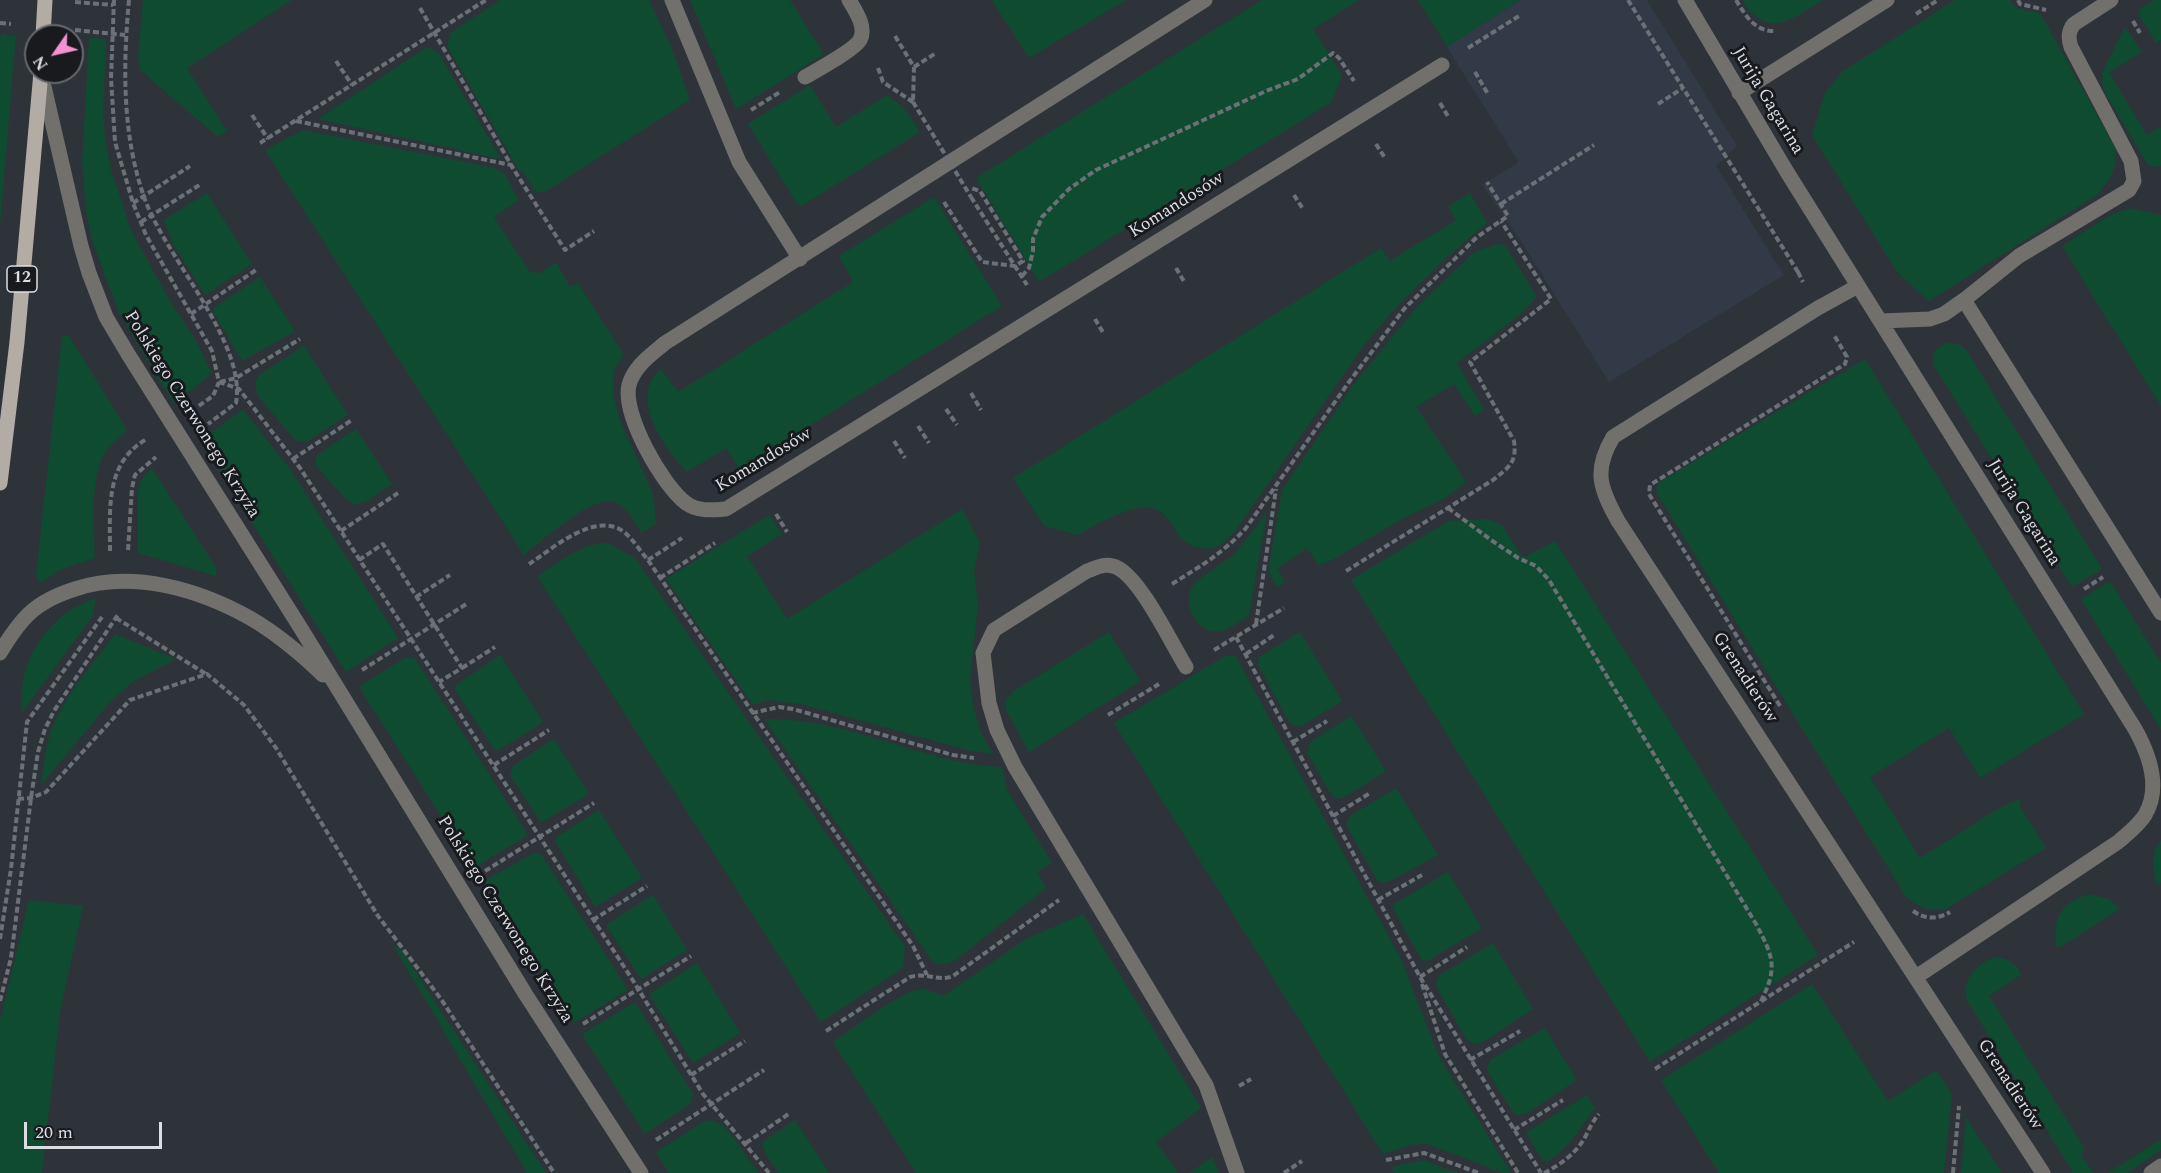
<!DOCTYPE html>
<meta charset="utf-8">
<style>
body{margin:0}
#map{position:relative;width:2161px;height:1173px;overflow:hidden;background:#2e333a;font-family:Spectral,serif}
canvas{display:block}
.north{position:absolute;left:24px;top:24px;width:60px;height:60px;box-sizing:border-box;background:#181a1e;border:2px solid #66686d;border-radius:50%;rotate:236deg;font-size:16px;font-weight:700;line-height:24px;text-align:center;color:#dbdee3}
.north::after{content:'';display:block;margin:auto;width:21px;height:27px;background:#f690d0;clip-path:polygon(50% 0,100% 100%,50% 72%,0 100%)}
.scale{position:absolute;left:24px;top:1122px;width:138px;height:27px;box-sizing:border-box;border:3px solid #dbdee3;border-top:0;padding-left:8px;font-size:18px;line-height:21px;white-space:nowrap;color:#dbdee3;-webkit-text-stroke:4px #181a1e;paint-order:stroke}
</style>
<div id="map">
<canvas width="2161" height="1173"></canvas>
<div class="north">N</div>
<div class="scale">20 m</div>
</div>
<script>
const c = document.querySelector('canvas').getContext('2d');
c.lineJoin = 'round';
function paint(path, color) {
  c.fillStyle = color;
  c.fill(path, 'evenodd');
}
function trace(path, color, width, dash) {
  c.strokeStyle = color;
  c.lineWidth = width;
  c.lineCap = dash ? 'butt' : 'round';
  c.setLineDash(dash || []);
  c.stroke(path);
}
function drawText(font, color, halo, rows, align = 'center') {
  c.font = font + ' Spectral,serif';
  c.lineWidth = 6;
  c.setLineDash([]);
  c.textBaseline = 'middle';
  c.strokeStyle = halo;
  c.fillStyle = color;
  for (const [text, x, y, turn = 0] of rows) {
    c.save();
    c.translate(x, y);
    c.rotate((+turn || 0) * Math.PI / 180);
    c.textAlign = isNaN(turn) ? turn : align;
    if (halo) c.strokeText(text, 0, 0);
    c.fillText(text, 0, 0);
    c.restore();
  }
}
const built = new Path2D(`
 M1520,0h127l90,146 -21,20 68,109 -175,107 -92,-147 -35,-50 37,-23 -72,-115z`);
const green = new Path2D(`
 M143,0h149l-105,68 40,63 -9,6 -78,-67 -2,-13z
 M500,0h149l24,51 17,49 -144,91 -10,2 -13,-22 -3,1 -73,-126 3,-13z
 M690,0h100l34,54 -88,55z
 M992,0h134l-97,58z
 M1262,0h97l-46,29 29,46 -10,27 -293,180 -63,-104z
 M1418,0h102l-73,47z
 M1742,0h81c-31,19 -56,41 -81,0z
 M1955,0h55l7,9 23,4 76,136c1,21 -5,28 -18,45l-169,107 -32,-29 -85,-137 13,-42 18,-22z
 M2155,0h6v40l-5,3 -18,-30 3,-5z
 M2125,27l17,25 -33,21 38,62 14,-8v38l-4,2 -9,-2 -45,-76 -1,-16z
 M1,34l15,2 -16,191v-187z
 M89,38l17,1 -3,77 3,29 6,28 19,57 40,73 24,36 16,33 -4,6 -34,25 -54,-90 -27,-73 -6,-29 -4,-49z
 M427,47l11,5 63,107 -183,-40z
 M810,85l26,42 51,-32 17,13 16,24 -117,73 -6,-1 -49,-80z
 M303,130l192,38 9,5 15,27 -25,17 36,55 10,1 16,-11 14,25 8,-4 46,72c-2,3 -6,7 -8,11 -13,37 21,87 34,121 5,12 5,24 6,37l-15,9c-6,-11 -13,-26 -27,-31 -21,-8 -73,40 -90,53l-259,-405z
 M207,193l45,71 -47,31 -32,-51 -9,-24z
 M1470,193l17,30c-45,37 -87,77 -123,122l-131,189c-10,9 -18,17 -32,14 -29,-4 -26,-35 -49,-40 -20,-5 -56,17 -74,27l-34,-9 -31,-48 368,-230 9,13 66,-41 -8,-13z
 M934,197l68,109 -262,163 -14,-21 -39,24c-22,-23 -60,-76 -26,-103l17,23 175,-110 -14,-26z
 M2130,208l31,7v191l-99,-160 48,-31z
 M1497,244l8,1 32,52 -16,17 -64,49 27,47 -9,6 -21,-32 -38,23 50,75 -19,15 -43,21 -74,43 -12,4 -11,-17 -30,20 8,14 -8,5 -9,-15 14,-82 72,-106 62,-76 57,-55z
 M260,277l35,54 -53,30 -30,-52z
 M68,334l59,96c-10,10 -23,19 -27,33 -9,30 -6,64 -5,95l-33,11 -20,13 -5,-2 -1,-5 26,-238z
 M1949,342l11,3 7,6 135,218 -30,18 -138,-221c-4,-13 2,-19 15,-24z
 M304,346l44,69 -42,27 -11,-2 -38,-45 -2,-13 4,-7z
 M1865,359l219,355 -104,64 -31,-50 -79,49 50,81 79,-50 22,-9 -1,7 26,42 -100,61c-15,3 -29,-2 -40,-12l-250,-405 2,-9z
 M243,410l47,59 108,169 -52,34 -146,-232z
 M356,429l36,55 -23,16 -14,5 -12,-9 -28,-32 2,-9z
 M152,468l65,101 -1,7 -78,-23v-63l2,-9z
 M962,509l18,34 -6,28 4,35 -8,72 3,27 8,28 12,21 -26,-4 -166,-46 -33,-4 -15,5 -87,-126 103,-64 13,19 -35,22 40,63z
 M1267,512l-18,103c-14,9 -28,24 -45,13 -12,-8 -20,-26 -12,-41 4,-7 31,-24 40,-31 13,-13 23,-30 35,-44z
 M1487,519l14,5 22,34 32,-17 263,414 -168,107 -299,-482 97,-59z
 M608,543l27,15 270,389 -2,19 -6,6 -76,50 -284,-446c25,-15 41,-32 71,-33z
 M2110,581l51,82v67l-80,-131z
 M96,598l-4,19 -71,97c0,-11 0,-22 2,-33 7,-39 37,-71 73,-83z
 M1109,632l31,49 -111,71 -23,-42v-11l8,-8z
 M1300,632l42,69 -42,26 -10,-3 -32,-59 1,-8z
 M115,634l61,25 -42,22 -23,20 -70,84c3,-19 4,-41 12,-59 12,-30 42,-65 62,-92z
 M500,655l43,67 -44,28 -5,-1 -39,-59v-4z
 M1227,655l8,1 5,8 161,295 38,98 72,116h-8l-78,-30 -14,2 -28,9 -269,-431z
 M414,657l114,178 -54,33 -115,-181 46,-29z
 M1351,716l35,55 -43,27h-7l-5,-4 -24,-41 3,-11z
 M764,719c83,-2 157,44 238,48l5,23 45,73 -15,9 9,16 -89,71c-8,5 -14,7 -24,3z
 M554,739l35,55 -47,28 -2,-1 -30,-46 3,-9z
 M1396,788l42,67 -48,26 -8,2 -5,-3 -31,-55 4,-9z
 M599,810l43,68 -47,29 -40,-66 3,-5z
 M2161,840v43l-3,2c-6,-16 -8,-30 3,-45z
 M532,854h9l87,136 -54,33 -90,-142z
 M1448,872l34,56 -53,32 -7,1 -29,-53 1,-4z
 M2089,894l20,5 11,10 -63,40c-5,-29 2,-46 32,-55z
 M653,895l34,55 -46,29 -35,-54z
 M29,900l54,6 -23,106 -18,161h-42v-152z
 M1083,914l118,194 -45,34 22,31h-262l-83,-131c20,-13 63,-47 83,-52 10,-2 19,2 27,6l83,-57z
 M1493,943l40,66 -50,33 -9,2 -7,-4 -30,-52 -1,-6 4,-7z
 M393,945l10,7 143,221h-19z
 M1994,957c13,1 22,5 27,18l-32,21 96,153 -4,6 12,18h-20l-105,-171c-8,-22 7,-36 26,-45z
 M697,963l43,70 -47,30 -44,-69z
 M1812,984l76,117 48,-31 16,24 -8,79h-225l-58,-93z
 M635,1002l58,92 -3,10 -45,30 -63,-100z
 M1545,1028l32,52 -50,33 -8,2 -5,-1 -27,-44 3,-10z
 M1587,1095l8,13c-15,20 -27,42 -49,54l-3,-2 -17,-26 2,-3z
 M1966,1117l36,56h-41z
 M710,1120l10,3 9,9 30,41h-90l-13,-21 47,-30z
 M795,1120l34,53h-50l-14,-20 -3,-11z
 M2161,1139v11l-34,23h-19z
 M1212,1157l7,16h-30z
 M1423,1160l35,13h-63l-4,-6z`);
const path = new Path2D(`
 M114,0l-3,78 4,64 18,61 13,32 66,116 7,31 -6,14 -16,11
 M129,0c-6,64 -7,132 14,194 19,60 104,147 93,209l-28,21
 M1628,0l170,272
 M1736,0c9,15 19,32 39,31
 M2018,0l2,4 26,6
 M75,2l38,3
 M420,8l94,162 51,80 29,-19
 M1916,14l22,-14
 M2133,21l7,12
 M0,23l11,1
 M75,30l50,5
 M895,36l19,31 -1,35
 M1468,48l51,-32
 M336,61l16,24
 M914,67l22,-14
 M878,68l5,14 30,20
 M1475,72l13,22
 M1440,103l9,15
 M1658,104l25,-16
 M751,110l29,-18
 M252,115l16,24
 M296,121l215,44
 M260,143l226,-143
 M1376,144l9,14
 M1294,195l9,14
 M971,197l56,88
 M944,202l38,60 33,4 8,-5 -43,-70 -9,-3
 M133,203l57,-37
 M1501,204l93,-59
 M141,222l60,-38
 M1176,268l9,15
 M1798,272l5,10
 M1022,276l7,-8 4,-17v-12l9,-22 27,-28 27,-19 170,-79 32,-12 35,-26 6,5 15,23
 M191,314l65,-44
 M1095,319l9,15
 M219,382l20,7 61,79 332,511 71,115 66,79
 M220,382l16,-4 64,-39
 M971,393l10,17
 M946,409l11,16
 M918,426l11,17
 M894,441l11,17
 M293,459l59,-39
 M1448,508l43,32 27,18 18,8 13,14 207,344c18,34 22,44 4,79
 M776,514l11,18
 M341,531l57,-38
 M128,550l4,-62 3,-13 21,-18
 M110,551c0,-42 -5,-87 35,-111
 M359,560l24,-16 79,124 -23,14
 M648,560l34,-22
 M529,564c23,-15 67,-54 95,-32 9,7 16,19 24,28l265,386 14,29
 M1346,571l147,-91c16,-13 24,-17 21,-39l-44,-79 81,-63 -50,-78
 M660,578l55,-35
 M1172,584c30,-19 50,-30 74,-56l103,-146 55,-73 73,-72 31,-21 -21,-34
 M2084,589l19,-12
 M416,597l34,-22
 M116,618l90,56
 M1256,624l20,-135
 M1236,637l184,340 121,196
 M1214,650l70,-42
 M1246,654l28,-19
 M462,668l33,-21
 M362,670l106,-67
 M1780,706l-131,-212 1,-9 195,-121 2,-7 -13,-22
 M752,713l27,-6 14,2 160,46 21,3
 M1108,715l51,-31
 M1293,742l34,-21
 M494,765l55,-35
 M18,799l13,-1 15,-6 84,-92 77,-26 37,31 32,43 102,168 63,83 113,174
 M1333,816l37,-23
 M485,871l109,-68
 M1378,900l44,-25
 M1913,911c12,8 24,9 37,1
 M593,920l54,-34
 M0,939l11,-70 16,-147 75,-105
 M1420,977l47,-30
 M1422,984l23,70 73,119
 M0,1001l11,-43 20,-160 7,-46 7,-23 9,-18 65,-98
 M583,1024l108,-68
 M826,1031l84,-54c16,-5 28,5 43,-1l106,-76
 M1470,1060l50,-29
 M1655,1069l199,-127
 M691,1075l54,-34
 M1239,1086l12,-7
 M1514,1130l49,-30
 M656,1140l108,-70
 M746,1143l44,-30
 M1386,1160l38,-7 55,20
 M1284,1173l18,-12
 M1544,1173c16,-8 31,-19 40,-34 5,-9 8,-17 15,-25
 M1953,1173l6,-67`);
const minor = new Path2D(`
 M672,0l67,162 61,97
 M1205,0l-540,343c-14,12 -31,23 -36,42 -7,29 33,100 57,118 12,9 27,7 40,6l716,-444
 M1685,0l102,172 348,557c14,25 26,59 10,86 -7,11 -18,19 -27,27l-202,135
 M805,77c12,-7 49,-27 55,-37 7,-13 -5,-30 -11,-40
 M42,78l39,168 8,27 17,44 22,37 172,273 226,368 115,178
 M1739,93l148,-93
 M1858,286l-40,22 -205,129c-20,34 -13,51 5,84l425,652
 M1964,300l55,-44 110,-66 5,-9 -3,-20 -60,-114c-3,-9 -3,-16 3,-23l37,-24
 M1881,321l49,-2 14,-5 20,-14 197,313
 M0,653c7,-12 15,-24 24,-34 13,-15 32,-24 51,-30 58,-19 123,0 175,29 26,15 51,36 73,57
 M1186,667c-15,-24 -44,-86 -68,-99 -11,-6 -20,-1 -31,3l-93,59 -11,23 6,50 8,27 18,37 191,318 31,88
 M2151,1173l10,-7`);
const major = new Path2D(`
 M43,36l2,-36
 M0,483l17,-141 24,-270`);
const pathBridge = new Path2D(`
 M913,102l58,95`);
const shields = [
 [22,279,30]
];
const shieldNames = [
 ["12",22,279]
];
const streetNames = [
 ["Jurija Gagarina",1767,101,59],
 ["Komandosów",1177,206,-32],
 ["Polskiego Czerwonego Krzyża",191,415,58],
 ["Komandosów",764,461,-31],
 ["Jurija Gagarina",2023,513,58],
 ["Grenadierów",1744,678,57],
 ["Polskiego Czerwonego Krzyża",504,920,58],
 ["Grenadierów",2009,1085,57]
];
paint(built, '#323a47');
paint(green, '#0f4b31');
trace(path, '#6c7077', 4, [6, 3]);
trace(minor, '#72706c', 15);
trace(major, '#b2aca5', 15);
trace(pathBridge, '#6c7077', 4, [6, 3]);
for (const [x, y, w] of shields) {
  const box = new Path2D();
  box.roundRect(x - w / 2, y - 13, w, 26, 4.5);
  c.fillStyle = '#181a1e';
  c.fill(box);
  trace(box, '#dbdee3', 1.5);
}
drawText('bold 16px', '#dbdee3', null, shieldNames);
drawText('18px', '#dbdee3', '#181a1e', streetNames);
</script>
